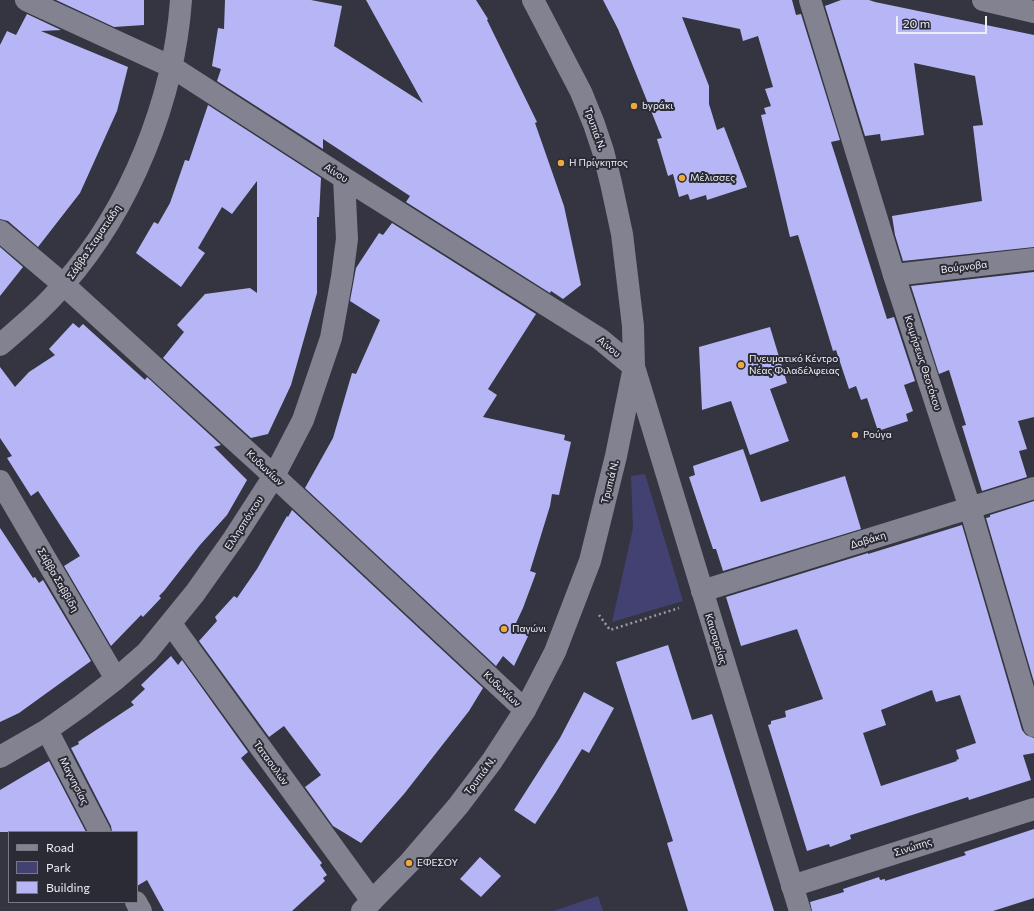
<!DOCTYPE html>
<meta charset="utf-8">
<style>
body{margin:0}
#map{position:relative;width:1034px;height:911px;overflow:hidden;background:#343540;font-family:Commissioner,sans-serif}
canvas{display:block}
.legend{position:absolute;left:8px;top:831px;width:130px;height:72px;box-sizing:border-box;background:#2a2b35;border:1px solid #787982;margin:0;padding:5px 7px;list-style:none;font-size:12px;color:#ededf5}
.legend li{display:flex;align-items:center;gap:8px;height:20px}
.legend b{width:20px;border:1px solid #787982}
.scale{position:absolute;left:896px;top:16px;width:91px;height:18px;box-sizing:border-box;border:2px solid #ededf5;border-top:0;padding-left:5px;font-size:12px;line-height:14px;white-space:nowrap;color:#ededf5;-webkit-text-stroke:3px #2a2b35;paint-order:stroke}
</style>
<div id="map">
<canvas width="1034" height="911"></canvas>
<ul class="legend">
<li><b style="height:5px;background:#828290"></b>Road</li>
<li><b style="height:11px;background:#434171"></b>Park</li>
<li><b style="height:11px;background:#b6b6f7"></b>Building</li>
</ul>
<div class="scale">20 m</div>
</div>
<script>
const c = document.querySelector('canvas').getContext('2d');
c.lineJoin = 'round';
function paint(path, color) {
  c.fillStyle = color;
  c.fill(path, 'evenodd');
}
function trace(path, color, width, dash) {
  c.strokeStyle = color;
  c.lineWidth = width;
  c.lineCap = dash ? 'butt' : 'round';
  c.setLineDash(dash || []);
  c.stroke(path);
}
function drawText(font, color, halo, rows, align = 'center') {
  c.font = font + ' Commissioner,sans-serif';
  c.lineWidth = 4;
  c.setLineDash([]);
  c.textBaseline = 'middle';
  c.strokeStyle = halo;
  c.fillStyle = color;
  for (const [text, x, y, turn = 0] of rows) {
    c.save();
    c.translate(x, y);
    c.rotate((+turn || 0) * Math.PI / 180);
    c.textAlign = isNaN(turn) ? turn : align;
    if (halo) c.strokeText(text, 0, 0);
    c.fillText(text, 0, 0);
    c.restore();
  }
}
const green = new Path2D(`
 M645,474l38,127 -71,21 21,-94 -2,-52z
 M598,896l5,15h-50z`);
const building = new Path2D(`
 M56,0h88v25l-30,2z
 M225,0h86l31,6 -8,40 89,57 -57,-103h110l12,19 -1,1 50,102 -2,1 29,83 17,79 -18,14 -12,-8 -1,2 -144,-91 4,-6 -87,-57v10l-106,-68 4,-12 -9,-3 6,-38 6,1z
 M603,0h189l4,15 5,-1 39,126 -9,2 56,177 7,-2 21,64 -11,4 9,26 -7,3 2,7 -30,10 -11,-33 -6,2 -5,-14 -7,3 -13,-39 -3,1 -35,-116 -8,2 -29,-122 5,-1 -2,-6 7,-2 -6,-17 8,-2 -15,-51 -15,5 -3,-12 -58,-12 27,69v18l8,26 7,-3 23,60 -40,13 -1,-5 -16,5 -2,-6 -9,3 -6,-23 -5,2 -11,-37 5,-1 -44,-109z
 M841,0h28l6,2 159,33v212l-131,14 -8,-26 -3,-19 90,-15 -9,-75 10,-1 -8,-49 -61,-13 10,72 -43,6 -1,-7 -15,2 -40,-130z
 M27,14l34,16 -20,1 87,36 -11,44 -37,82 -42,54 -30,-26 -8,-2v-174l7,-14 9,4z
 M208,105l113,73 -2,39h-2v76l-26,92 -23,49 -17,4 -88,-80 21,-26 -7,-7 28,-31 45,-6 7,5v-112l-25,33 -10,-7 -24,41 7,5 -24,34 -45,-34 18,-31 4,2 12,-21 15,-43 4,1z
 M392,223l144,91 -48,75 9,6 -14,22 82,18 -1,5 7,2 -12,53 -7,-1 -2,12 -20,65 6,2 -13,35 -7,15 14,9 -16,34 -11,-10 -7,10 -191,-178 28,-50 19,-65 4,1 24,-54 -30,-19 6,-33 23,-35 4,2z
 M0,247l23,20 -23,29z
 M1034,272v145l-16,4 9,28 -8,2 8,26 -45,14 -20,-65 4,-1 -17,-55 -10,4 -28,-88z
 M73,323l6,5 4,-4 62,56 2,-3 74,68 -7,2 33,33 -20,35 -27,30 -36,46 -5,5 2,2 -18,19 -2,-2 -30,31 -47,-80 16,-10 -42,-65 -7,5 -24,-38 5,-2 -12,-18v-71l15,20 14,-15 26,-17 -6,-6z
 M770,327l17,56 -17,6 19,52 -39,14 -19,-54 -29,9 -3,-63z
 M743,449l18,53 84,-26 16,53 -138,42 -7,-22h-3l-24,-72 6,-2 -2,-9z
 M1034,501v181l-48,-164 4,-1v-2z
 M292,510l191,178 -14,23 -65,83 -43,49 -28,-17 -28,-39 16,-12 -37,-49 -15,11 -70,-96 18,-20 -2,-4 19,-21 3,2 20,-29 30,-53 1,1z
 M962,525l60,205 4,5 8,3v15l-11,2 8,25 -62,20 -1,-3 -118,38 1,4 -21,8 -1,-3 -22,7 -39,-126 3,-1v-3l15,-4 -1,-6 38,-12 -26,-70 -56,17 -15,-49 142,-44v1zM932,690l4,12 24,-7 16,48 -20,7 3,9 -3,1 1,1 -76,25 -18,-53 23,-8 -5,-15z
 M0,528l33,50 2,-1 4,6 4,-3 48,81 -72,52 -19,9z
 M668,645l24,75 20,-6 62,197h-86l-21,-68 6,-2 -57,-179z
 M171,656l7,9 4,-5 66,92 -7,6 81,105 -2,2 7,10 -4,3 2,3 -33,30h-128l-17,-31 -10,6v-54h-25l-1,-6 -40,-78 8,-4 -1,-2 56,-37 -3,-3 14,-13 -4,-4z
 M584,692l30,16 -25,45 -7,-4 -26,43 -21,32 -21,-14 46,-72z
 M49,761l37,71h-86v-42z
 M1034,829v69l-41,13h-181l-2,-9 34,-10 -1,-3 36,-12 1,3 5,-1v2l81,-26 -2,-3z
 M480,857l21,19 -20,21 -21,-18z`);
const path = new Path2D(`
 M599,615l11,15 69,-22`);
const pedestrian = new Path2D(`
 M26,0l146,67
 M0,231l64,54
 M894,275l140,-16
 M171,624l201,277
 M47,730l53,102
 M136,902l5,9`);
const minor = new Path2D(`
 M810,0l84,275 76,233 64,218
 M172,67l172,111 256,161 34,28
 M64,285l210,191 251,234
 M0,345c22,-19 45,-38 64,-61 66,-75 110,-184 117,-284
 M0,481l116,198
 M702,591l332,-103
 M0,757l47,-27 34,-24 35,-27 31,-27 48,-59 39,-55 40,-62 29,-56 28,-82 11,-61 5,-38 -3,-61
 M792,886l242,-77`);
const tertiary = new Path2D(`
 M983,0l51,12
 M635,370l165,541
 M362,911l47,-48 49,-57 34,-45 33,-51 30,-58 35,-91 26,-105 18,-89 -1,-41 -11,-92 -11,-51 -8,-32 -9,-27 -13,-32 -48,-92`);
const markers = [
 [634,106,4,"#eea83c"],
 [561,163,4,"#eea83c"],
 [682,178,4,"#eea83c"],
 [741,365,4,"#eea83c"],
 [855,435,4,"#eea83c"],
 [504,629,4,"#eea83c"],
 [409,863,4,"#eea83c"]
];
const poiNames = [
 ["byράκι",642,106],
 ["Η Πρίγκηπος",569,163],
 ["Μέλισσες",690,178],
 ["Πνευματικό Κέντρο",749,359],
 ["Νέας Φιλαδέλφειας",749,371],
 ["Ρούγα",863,435],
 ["Παγώνι",512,629],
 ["ΕΦΕΣΟΥ",417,863]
];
const streetNames = [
 ["Τρυπιά Ν.",595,129,70],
 ["Αίνου",336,173,33],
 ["Σάββα Σταματιάδη",94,242,-56],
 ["Βούρνοβα",964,267,-7],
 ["Αίνου",609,347,39],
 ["Κοιμήσεως Θεοτόκου",923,363,72],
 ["Κυδωνίων",265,468,43],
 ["Τρυπιά Ν.",610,482,-76],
 ["Ελλησπόντου",244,523,-57],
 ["Δαβάκη",868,540,-17],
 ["Σάββα Σαββίδη",58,580,60],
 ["Καισαρείας",716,639,73],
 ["Κυδωνίων",502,689,43],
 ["Ταταουλών",271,763,54],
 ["Τρυπιά Ν.",480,776,-53],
 ["Μαγνησίας",74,781,63],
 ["Σινώπης",913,847,-18]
];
paint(green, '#434171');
paint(building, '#b6b6f7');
trace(path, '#9999a3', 2.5, [2, 3]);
trace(pedestrian, '#828290', 22);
trace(minor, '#828290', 22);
trace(tertiary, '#828290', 22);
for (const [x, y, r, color] of markers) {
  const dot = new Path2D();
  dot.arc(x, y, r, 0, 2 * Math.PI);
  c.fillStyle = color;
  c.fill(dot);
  trace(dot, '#2a2b35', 1.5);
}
drawText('10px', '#ededf5', '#2a2b35', poiNames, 'left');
drawText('10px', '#ededf5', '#2a2b35', streetNames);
</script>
